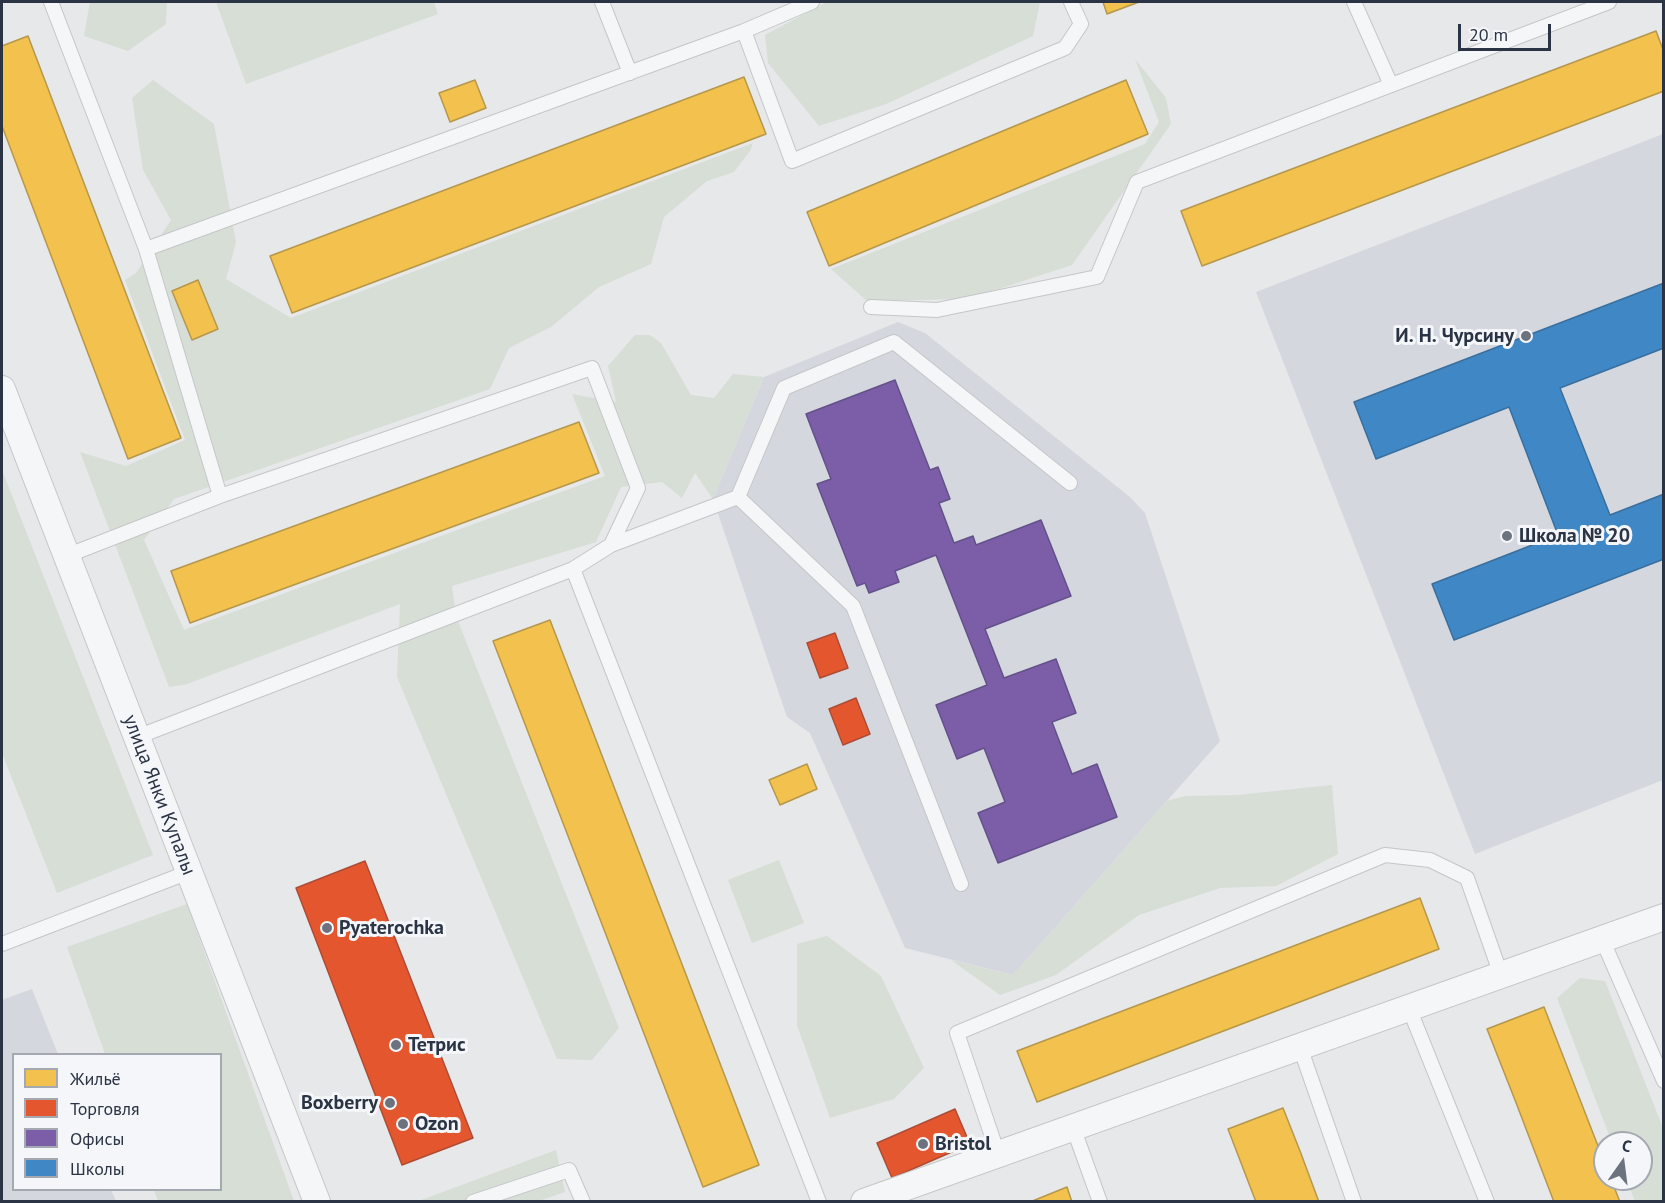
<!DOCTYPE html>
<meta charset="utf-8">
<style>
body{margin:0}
#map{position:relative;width:1665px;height:1203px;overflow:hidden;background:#e6e8ea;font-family:"PT Sans",sans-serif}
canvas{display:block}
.frame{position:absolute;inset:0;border:3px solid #2b3445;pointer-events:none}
.legend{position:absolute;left:12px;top:1053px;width:210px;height:138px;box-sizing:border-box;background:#f4f6f9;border:2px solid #a4a8b1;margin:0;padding:8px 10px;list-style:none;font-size:18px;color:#2b3445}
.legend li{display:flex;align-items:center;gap:12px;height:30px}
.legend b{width:30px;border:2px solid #a4a8b1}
.north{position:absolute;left:1593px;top:1131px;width:60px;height:60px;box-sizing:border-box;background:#f4f6f9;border:2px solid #a4a8b1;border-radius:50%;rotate:14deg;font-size:16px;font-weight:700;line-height:24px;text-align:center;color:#2b3445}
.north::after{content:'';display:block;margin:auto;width:21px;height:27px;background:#6c737f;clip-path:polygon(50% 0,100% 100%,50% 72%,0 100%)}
.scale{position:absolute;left:1458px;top:24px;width:93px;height:27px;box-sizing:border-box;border:3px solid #2b3445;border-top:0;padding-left:8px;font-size:18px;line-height:21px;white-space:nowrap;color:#2b3445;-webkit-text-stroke:4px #f4f6f9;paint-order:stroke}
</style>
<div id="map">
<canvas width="1665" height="1203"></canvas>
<div class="frame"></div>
<ul class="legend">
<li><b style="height:16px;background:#f2c14e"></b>Жильё</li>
<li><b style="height:16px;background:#e4572e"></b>Торговля</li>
<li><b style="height:16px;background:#7b5ea7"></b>Офисы</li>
<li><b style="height:16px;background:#3f88c5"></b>Школы</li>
</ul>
<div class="north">С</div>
<div class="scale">20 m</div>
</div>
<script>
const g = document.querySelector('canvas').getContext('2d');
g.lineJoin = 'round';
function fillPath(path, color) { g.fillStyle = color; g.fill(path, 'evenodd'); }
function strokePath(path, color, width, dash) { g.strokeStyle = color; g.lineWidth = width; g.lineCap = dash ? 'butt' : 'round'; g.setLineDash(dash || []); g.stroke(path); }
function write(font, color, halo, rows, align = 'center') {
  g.font = font + ' "PT Sans",sans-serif'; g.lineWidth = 6; g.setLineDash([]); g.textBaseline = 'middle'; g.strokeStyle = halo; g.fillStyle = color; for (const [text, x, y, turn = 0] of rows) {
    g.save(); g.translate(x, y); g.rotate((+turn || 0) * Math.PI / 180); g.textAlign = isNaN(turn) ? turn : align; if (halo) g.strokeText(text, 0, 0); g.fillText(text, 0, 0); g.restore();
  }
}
fillPath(new Path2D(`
 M1663,134V780L1475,854L1256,292Z
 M898,322L925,333L1130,497L1145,513L1220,741L1013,975L905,948L810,733L787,717L713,499L764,377Z
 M32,989L58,1054H14V1190H111L116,1201H2V1000Z`), '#d4d7dd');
fillPath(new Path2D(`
 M90,2H167L166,24L128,51L84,36Z
 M216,2H434L438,14L246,84Z
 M827,2H1040L1033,36L886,104L819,126L768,63L765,35Z
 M1135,59L1166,98L1171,124L1072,265L968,299L867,301L831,269L1145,144L1159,122Z
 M153,80L214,124L236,242L226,279L291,318L753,143L750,151L734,172L707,181L664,217L651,264L599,287L551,327L509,348L490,389L174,499L144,540L184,630L605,476L572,394L616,402L608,366L635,335H650L661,343L691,395L714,398L733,374L764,377L713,499L695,473L682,498L662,482L621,487L596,542L452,586L456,616L619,1028L592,1060L557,1059L397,677L400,604L187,684L169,687L80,452L126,466L185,440L125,280L136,273L171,220L143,170L132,98Z
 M2,470L153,855L57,893L2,753Z
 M1332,785L1338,854L1276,886L1220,888L1139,915L1056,975L1000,995L951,960L1013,975L1167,801L1185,796L1238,795Z
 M779,860L804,923L752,943L728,880Z
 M187,904L294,1201H158L154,1190H220V1054H105L67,947Z
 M827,936L881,976L924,1068L894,1099L830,1118L797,1025V944Z
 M1580,978L1605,981L1663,1128V1201H1635L1626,1179H1641V1143H1612L1557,998Z
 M556,1150L565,1192L539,1201L416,1202Z`), '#d6ded6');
const homes = new Path2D(`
 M1103,2H1139L1107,14Z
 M1656,31L1664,52V91L1202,266L1181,211Z
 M28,36L181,438L128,459L2,126V46Z
 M744,77L766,134L292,313L270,256Z
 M475,80L486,108L450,122L439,93Z
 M1126,80L1148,134L829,266L807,212Z
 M198,280L218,329L192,340L172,291Z
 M579,422L599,473L190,623L171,571Z
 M550,620L759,1165L703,1187L493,641Z
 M807,764L817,789L780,805L769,780Z
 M1420,898L1439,949L1037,1102L1017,1051Z
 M1544,1007L1605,1164V1179H1611L1620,1202H1554L1515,1100L1487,1029Z
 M1283,1108L1300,1151L1319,1202H1256L1228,1129Z
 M1067,1187L1072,1202H1030Z`);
fillPath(homes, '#f2c14e');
strokePath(homes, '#b6974b', 1.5);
const shops = new Path2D(`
 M835,633L848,668L820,678L807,643Z
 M856,698L870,734L843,745L829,709Z
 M365,861L473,1138L402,1165L296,888Z
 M955,1109L970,1144L892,1178L877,1143Z`);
fillPath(shops, '#e4572e');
strokePath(shops, '#ac4c35', 1.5);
const offices = new Path2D(`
 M895,380L930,470L938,467L950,499L939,503L954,543L973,536L976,545L1041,520L1071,596L985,629L1004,678L1056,659L1076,713L1052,722L1072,774L1097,764L1117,817L998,863L978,813L1005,802L984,748L957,759L936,705L987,685L936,555L895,571L899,582L869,593L865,583L857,586L817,484L831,479L806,414Z`);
fillPath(offices, '#7b5ea7');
strokePath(offices, '#63518a', 1.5);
const schools = new Path2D(`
 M1664,283V348L1560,388L1610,515L1664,494V559L1454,640L1432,584L1558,535L1509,407L1376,459L1354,402Z`);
fillPath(schools, '#3f88c5');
strokePath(schools, '#396f9f', 1.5);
const lane = new Path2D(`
 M51,2L146,249L220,496L66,556
 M602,2L630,73
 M1354,2L1391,85
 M744,31L812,2
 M146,249L744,31L792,161L1065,48L1081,24L1071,2
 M871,307L937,310L1097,277L1137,182L1609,2
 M220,496L592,368L638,488L611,545
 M738,497L784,388L894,342L1070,483
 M573,569L611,545L738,497L853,606L961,884
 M137,737L573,569L819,1202
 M1602,939L1664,1081
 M2,944L189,872
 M1409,1008L1487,1202
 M1300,1047L1354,1202
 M1073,1127L1100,1202
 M998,1154L957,1033L1385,855L1430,860L1467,878L1501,975
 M473,1202L569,1170L583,1202`);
const street = new Path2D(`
 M2,389L317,1202
 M864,1202L1664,917`);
strokePath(lane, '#c4c6c8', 16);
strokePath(street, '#c4c6c8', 28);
strokePath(lane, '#f5f6f7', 14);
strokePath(street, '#f5f6f7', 26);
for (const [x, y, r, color] of [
 [1526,336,6,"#6c737f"],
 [1507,536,6,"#6c737f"],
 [327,928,6,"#6c737f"],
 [396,1045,6,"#6c737f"],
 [390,1103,6,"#6c737f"],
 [403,1124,6,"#6c737f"],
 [923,1144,6,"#6c737f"]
]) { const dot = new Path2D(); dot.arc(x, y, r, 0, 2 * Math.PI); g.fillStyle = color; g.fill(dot); strokePath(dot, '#f4f6f9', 2); }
write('bold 20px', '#2b3445', '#f4f6f9', [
 ["И. Н. Чурсину",1514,336,"right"],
 ["Школа № 20",1519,536],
 ["Pyaterochka",339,928],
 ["Тетрис",408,1045],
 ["Boxberry",378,1103,"right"],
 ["Ozon",415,1124],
 ["Bristol",935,1144]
], 'left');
write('20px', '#2b3445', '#f4f6f9', [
 ["улица Янки Купалы",159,795,69]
]);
</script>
